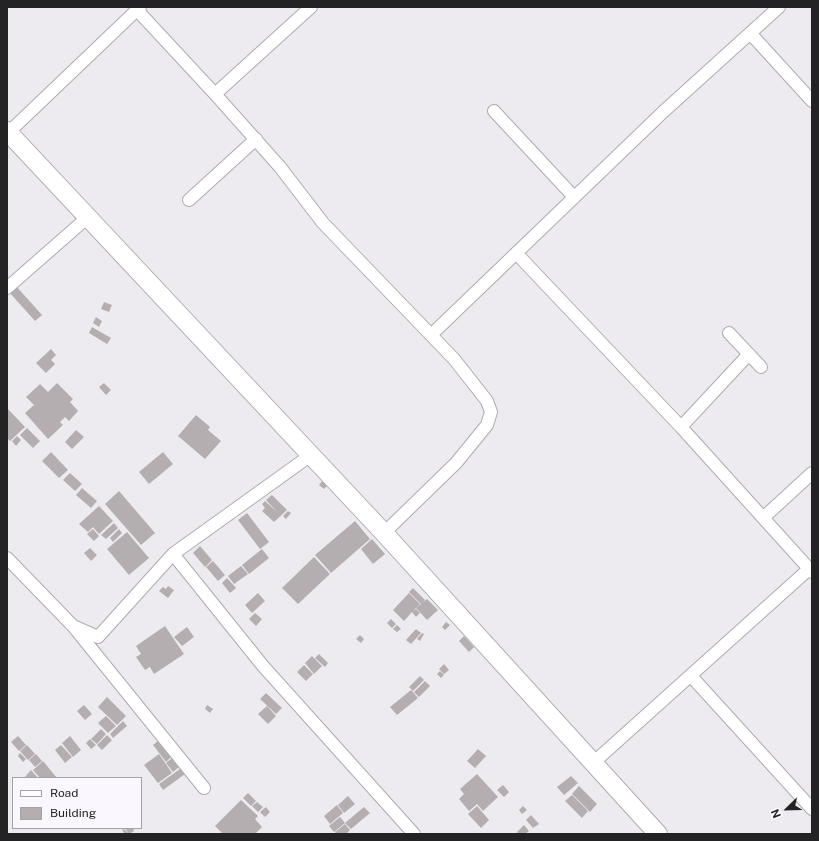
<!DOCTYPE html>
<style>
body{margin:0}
#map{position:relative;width:819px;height:841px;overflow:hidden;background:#edebf0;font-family:"Public Sans",sans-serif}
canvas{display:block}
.frame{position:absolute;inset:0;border:8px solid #232224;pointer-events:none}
.legend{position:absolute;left:12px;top:777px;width:130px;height:52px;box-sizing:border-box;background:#faf8fe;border:1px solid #a4a2a7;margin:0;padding:5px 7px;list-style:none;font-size:12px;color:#232224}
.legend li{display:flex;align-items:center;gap:8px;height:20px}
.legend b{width:20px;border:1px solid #a4a2a7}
.north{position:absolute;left:767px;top:789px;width:40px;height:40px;-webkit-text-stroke:3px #faf8fe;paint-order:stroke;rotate:247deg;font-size:11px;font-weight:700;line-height:16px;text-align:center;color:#232224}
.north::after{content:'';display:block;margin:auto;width:14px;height:18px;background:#232224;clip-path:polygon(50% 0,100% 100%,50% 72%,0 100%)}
</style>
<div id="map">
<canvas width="819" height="841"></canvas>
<div class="frame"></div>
<ul class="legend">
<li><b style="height:5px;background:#fff"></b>Road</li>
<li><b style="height:11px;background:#b4aeb1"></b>Building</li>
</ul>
<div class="north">N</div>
</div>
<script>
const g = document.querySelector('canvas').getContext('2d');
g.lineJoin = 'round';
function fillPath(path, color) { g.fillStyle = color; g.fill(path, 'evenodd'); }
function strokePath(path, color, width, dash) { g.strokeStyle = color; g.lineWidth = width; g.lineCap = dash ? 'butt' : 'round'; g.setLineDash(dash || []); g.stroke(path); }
fillPath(new Path2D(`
 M16,286L42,315L35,321L9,292Z
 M104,302L112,305L109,312L101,309Z
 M96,317L102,321L99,327L93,323Z
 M92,327L111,338L107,344L89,333Z
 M51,349L56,355L51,360L55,364L46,373L36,363Z
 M57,383L73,399L70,402L78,411L69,421L65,417L60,422L63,425L48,439L25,413L34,405L26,397L40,384L48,392Z
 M104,383L111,390L106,395L99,387Z
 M7,408L25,427L10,441L7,438Z
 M196,415L210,427L208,430L221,441L205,459L178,436Z
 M27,428L40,441L33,448L20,435Z
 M76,430L84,437L72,449L65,442Z
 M17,436L21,440L16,446L12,441Z
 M51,452L68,470L59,478L42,461Z
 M163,452L173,464L149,484L139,472Z
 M70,473L82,484L75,491L63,480Z
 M322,481L328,485L324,489L319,485Z
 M82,488L97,501L91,508L76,495Z
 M119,491L155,533L141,545L105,504Z
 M272,495L287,510L274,522L262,511L265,508L262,504L265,501L277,512L266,500Z
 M99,506L113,521L99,534L93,527L88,532L79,524Z
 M288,511L291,513L286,519L283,516Z
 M247,513L269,542L260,549L238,520Z
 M355,521L370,539L331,573L315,555Z
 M114,523L118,528L106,539L101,535Z
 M93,529L99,536L94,541L87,534Z
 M119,529L122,533L113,542L110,538Z
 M127,532L149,558L129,575L107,549Z
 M372,539L385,554L373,564L361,549Z
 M200,546L212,560L205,567L193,553Z
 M90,548L97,555L91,561L84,553Z
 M262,549L269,558L249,574L242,565Z
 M314,557L330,574L298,604L282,588Z
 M213,561L225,575L218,581L206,567Z
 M241,566L248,574L234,584L228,576Z
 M227,578L236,588L230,593L222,583Z
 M168,586L174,590L168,598L159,591L163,587L166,589Z
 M413,588L425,600L421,604L409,592Z
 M258,593L265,601L252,613L245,605Z
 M409,593L420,604L413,611L416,609L420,613L416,617L412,612L404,621L393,610Z
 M427,599L438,610L427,620L416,608Z
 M255,613L262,619L256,626L249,619Z
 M391,619L396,624L392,628L387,623Z
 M446,622L450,625L445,630L442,627Z
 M397,625L401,629L397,632L393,629Z
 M165,626L184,654L154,674L150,667L145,670L136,657L141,654L136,646Z
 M187,627L194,637L182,646L174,637Z
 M416,629L421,633L411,644L406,640Z
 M422,633L424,634L420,641L417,639Z
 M360,635L364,639L361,643L356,639Z
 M464,636L474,647L469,652L459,641Z
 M319,654L328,663L325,667L315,658Z
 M312,656L322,666L314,674L305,663Z
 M444,664L449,670L444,674L439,669Z
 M304,665L313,674L306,681L297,672Z
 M440,671L444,675L441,678L437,674Z
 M420,676L424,680L413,691L409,687Z
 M425,681L430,686L419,697L414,692Z
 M411,690L413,692L411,694L413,692L418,698L397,715L390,707Z
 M266,693L282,708L276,714L260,699Z
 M107,697L126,716L117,725L98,707Z
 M84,705L92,714L85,720L77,711Z
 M207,705L213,709L210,713L205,709Z
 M267,706L276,716L268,724L258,714Z
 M106,716L116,726L108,733L98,723Z
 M123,721L127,726L113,738L110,734Z
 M101,729L106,734L97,744L91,739Z
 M107,735L112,740L102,750L97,745Z
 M18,736L26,745L19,751L11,742Z
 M70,736L81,750L73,757L62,743Z
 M90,739L96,745L91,749L86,743Z
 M158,741L171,757L166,762L153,745Z
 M27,745L35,754L28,760L20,751Z
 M61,745L72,757L65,763L55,750Z
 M478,749L486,756L475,768L467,761Z
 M20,753L26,759L23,762L18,756Z
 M36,754L42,761L35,767L29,760Z
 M159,754L172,773L158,783L144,765Z
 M172,758L179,767L173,772L166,763Z
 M43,761L57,778H40L33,770Z
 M180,769L185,774L163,790L159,784Z
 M31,770L38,778H24L25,777Z
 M477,774L498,797L483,811L477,804L469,811L459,799L464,794L460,789Z
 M571,776L578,783L564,795L557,787Z
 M503,785L509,792L504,797L497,790Z
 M579,786L597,804L590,812L572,794Z
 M248,793L256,801L251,806L243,798Z
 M572,795L588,811L582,818L565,801Z
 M348,796L355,804L344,813L338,805Z
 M241,800L258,816L255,819L262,827L255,834H223L215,826Z
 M257,802L263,807L258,812L252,806Z
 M337,805L343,813L330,824L324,816Z
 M477,806L489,820L481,828L468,814Z
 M523,806L527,810L522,814L519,810Z
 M266,807L270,812L265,817L260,812Z
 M364,807L370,813L351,829L345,823Z
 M531,815L539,824L533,828L526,820Z
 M340,817L345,823L334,832L329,826Z
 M345,824L350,830L346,834H336L335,832Z
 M524,825L529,831L525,834H519L517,832Z
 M125,828H133L134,831L129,834Z
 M124,829L129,834H125L122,830Z`), '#b4aeb1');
const street = new Path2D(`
 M137,10L215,94L280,167L323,223L454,359L487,401L491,412L487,425L456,463L384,533
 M750,33L812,101
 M215,94L311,7
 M494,111L574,197
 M8,133L140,7
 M189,200L256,139
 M516,253L681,427L812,572
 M7,288L88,217
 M729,333L761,367
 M431,335L663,112L779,7
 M681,427L749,354
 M763,518L812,473
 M173,554L263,666L414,834
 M7,558L73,626L204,788
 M73,626L98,637L173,554L311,455
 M691,676L812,809
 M593,763L809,569`);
const secondary = new Path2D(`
 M7,131L384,533L658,834`);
strokePath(street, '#adabb1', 14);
strokePath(secondary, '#adabb1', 20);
strokePath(street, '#fff', 12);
strokePath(secondary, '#fff', 18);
</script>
